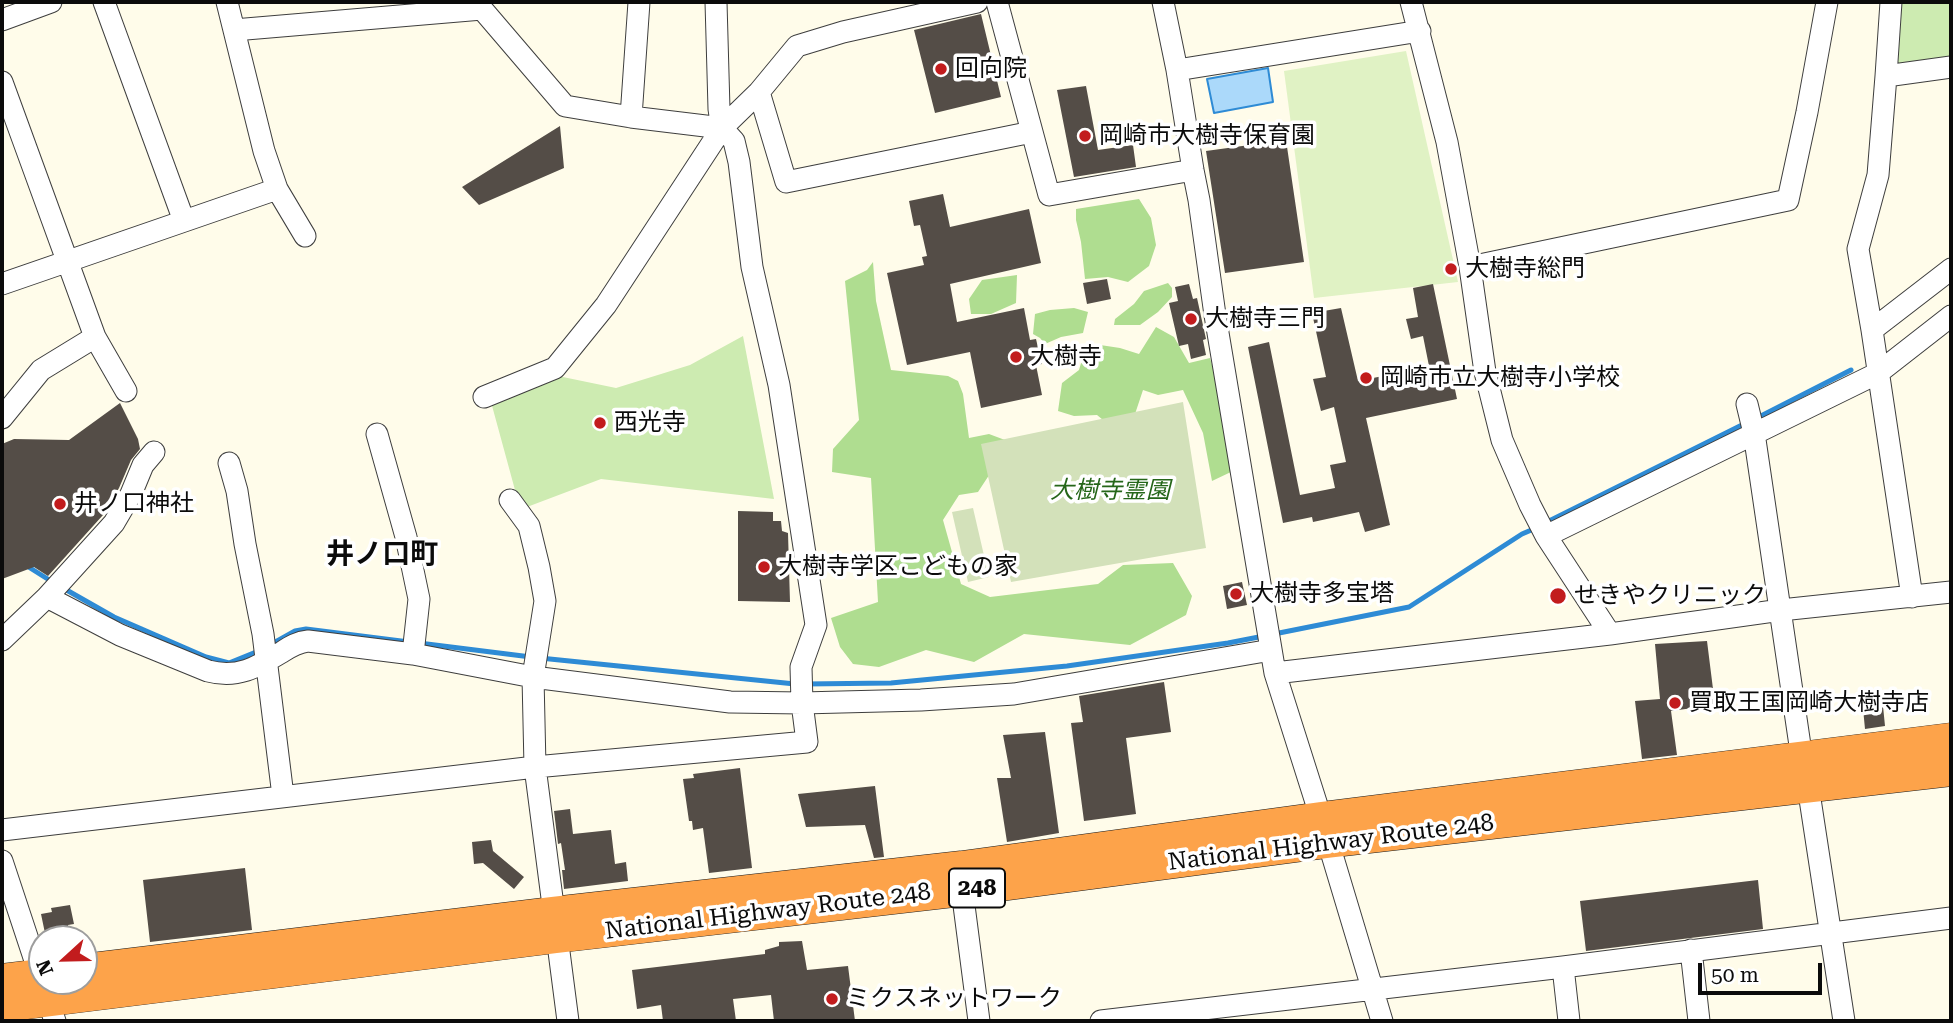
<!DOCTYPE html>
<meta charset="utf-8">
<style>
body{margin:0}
#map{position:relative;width:1953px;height:1023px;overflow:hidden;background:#fffcea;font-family:"Roboto Serif",serif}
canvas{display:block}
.frame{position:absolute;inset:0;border:4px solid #0b0b0b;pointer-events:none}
.north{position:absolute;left:28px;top:925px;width:70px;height:70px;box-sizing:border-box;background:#fff;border:2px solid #9d9d9d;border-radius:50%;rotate:248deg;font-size:19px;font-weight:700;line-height:28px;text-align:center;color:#0b0b0b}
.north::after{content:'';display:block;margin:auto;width:24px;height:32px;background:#c21c1d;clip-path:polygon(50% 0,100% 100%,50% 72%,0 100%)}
.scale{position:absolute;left:1698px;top:963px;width:124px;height:32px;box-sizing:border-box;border:4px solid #0b0b0b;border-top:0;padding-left:9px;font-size:21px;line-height:24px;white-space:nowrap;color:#0b0b0b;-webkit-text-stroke:5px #fff;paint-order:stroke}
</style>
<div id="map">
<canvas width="1953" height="1023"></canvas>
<div class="frame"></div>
<div class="north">N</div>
<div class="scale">50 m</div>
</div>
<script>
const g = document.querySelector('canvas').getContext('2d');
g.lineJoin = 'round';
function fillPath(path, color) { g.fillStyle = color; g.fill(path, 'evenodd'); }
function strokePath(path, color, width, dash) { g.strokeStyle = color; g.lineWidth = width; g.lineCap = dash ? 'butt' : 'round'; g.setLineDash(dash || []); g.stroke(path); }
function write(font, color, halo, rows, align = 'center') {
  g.font = font + ' "Roboto Serif","Noto Sans JP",serif'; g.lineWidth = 7; g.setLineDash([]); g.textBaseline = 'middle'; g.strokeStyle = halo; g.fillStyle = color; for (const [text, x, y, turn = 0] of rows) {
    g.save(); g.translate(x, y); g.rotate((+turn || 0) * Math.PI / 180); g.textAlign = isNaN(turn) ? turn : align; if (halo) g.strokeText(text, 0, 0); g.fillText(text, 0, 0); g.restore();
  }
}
fillPath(new Path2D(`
 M1900,2H1951V58L1896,66Z
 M743,336L774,499L601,479L527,507L515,490L491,402L558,376L616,388L690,365Z`), '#cdebb1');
fillPath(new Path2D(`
 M1139,199L1151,218L1156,245L1149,266L1128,282L1108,277L1085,279L1081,242L1076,220V209Z
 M873,262L876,301L891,370L948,376L958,381L963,394L969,438L989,434L1013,443L995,466L978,492L959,495L943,520L961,584L990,597L1098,584L1123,565L1173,563L1192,596L1186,615L1130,645L1024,634L974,662L926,650L879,667L853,664L840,647L831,618L878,602L871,478L832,472L833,449L859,420L845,281L867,270Z
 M1017,275L1016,303L991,314H971L969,299L982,280Z
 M1168,283L1172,288V297L1158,312L1140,325H1114L1115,319L1134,304L1144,291Z
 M1074,308L1088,312L1083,333L1061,337L1045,344L1040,338L1033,334L1035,314L1050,310Z
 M1156,327L1174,337L1189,363L1210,358L1223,403L1233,471L1212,481L1203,433L1183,390L1158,395L1143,390L1135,414L1114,429L1097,415L1074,416L1058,411L1062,383L1079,370L1087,343L1120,348L1139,354Z`), '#afdd90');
fillPath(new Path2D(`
 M1183,402L1206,548L1011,582L981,444Z
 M973,508L989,577L968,582L952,512Z`), '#d3e1ba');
fillPath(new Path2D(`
 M1406,51L1458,282L1314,298L1284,71Z`), '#e0f2c4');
const water = new Path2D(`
 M1268,68L1273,102L1214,113L1207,79Z`);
fillPath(water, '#abd9fa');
strokePath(water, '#2e8bd5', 2);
strokePath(new Path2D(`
 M1755,419L1851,370
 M1545,523L1746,423
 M27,566L54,583
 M63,588L114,617L206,657L229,663L261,650
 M1274,634L1409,607L1522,534L1536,528
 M419,643L531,657
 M270,645L295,631L306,629L409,642
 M540,658L795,684
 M805,684L891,683L1067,666L1228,643L1264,636`), '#2e8bd5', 5);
fillPath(new Path2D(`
 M981,14L1001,97L935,113L914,30Z
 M1086,86L1098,150L1133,145L1136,167L1074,177L1057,90Z
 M560,126L564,168L479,205L462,187Z
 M1286,140L1304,262L1225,273L1206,151Z
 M943,194L950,227L1029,209L1041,263L950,284L957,322L1024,308L1030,340L1036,339L1039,352L1042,364L1036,365L1042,395L981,408L970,352L907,365L887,273L924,265L922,257L927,256L920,225L914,226L909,201Z
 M1107,279L1111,299L1087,304L1083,283Z
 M1189,284L1193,299L1197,298L1206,339L1203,340L1206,355L1191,359L1188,344L1179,346L1169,303L1178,301L1175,287Z
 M1433,284L1457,399L1366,418L1390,525L1365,532L1359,512L1313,522L1312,517L1283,523L1248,347L1269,342L1300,495L1335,488L1330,465L1346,462L1334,407L1321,411L1313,379L1326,377L1312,313L1341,308L1358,381L1398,373V375L1430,371L1423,336L1411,339L1406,319L1418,317L1413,288Z
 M120,403L138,439L140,449L131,460L119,488L103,515L48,576L34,567L2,579V444L14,439L69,440Z
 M738,511L773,512V521H781L782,531L788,533L790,602L738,601Z
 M1242,582L1247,605L1227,609L1223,586Z
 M1707,641L1715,705L1671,711L1677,755L1642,759L1635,701L1660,699L1655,644Z
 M1164,682L1171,732L1126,738L1136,814L1084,821L1071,723L1083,722L1079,696Z
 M1882,696L1885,726L1865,729L1862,698Z
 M1045,732L1059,833L1007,842L997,778H1011L1003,735Z
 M740,768L752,868L709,873L703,828L693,830L692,821H689L683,779L694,778L693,774Z
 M875,786L884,857L874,858L865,825L806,827L798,794Z
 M570,809L573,834L611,830L615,864L626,862L628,881L564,889L562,870H565L561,843L558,844L554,811Z
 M491,840L493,851L524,877L514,889L483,863L474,864L472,842Z
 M245,868L252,930L150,942L143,880Z
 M1758,880L1763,929L1586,951L1580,901Z
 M70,905L74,924L68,925L69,934L46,938L41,914L52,912L51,908Z
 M802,941L807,970L848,966L855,1021H774L771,995L733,999L736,1021H663L661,1005L637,1009L632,970L765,954V950L779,946V942Z`), '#544d47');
const minor = new Path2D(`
 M104,2L184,221
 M227,2L264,151L277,189L305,236
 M997,2L1049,195L1193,170
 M1163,2L1177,70L1193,170L1199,200L1215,315L1275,673L1321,818L1382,1021
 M1411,2L1447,142L1470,267L1485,372L1502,440L1530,505L1546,536L1610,634
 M1891,2L1886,76L1951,67
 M482,9L565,106L631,117L722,128
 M2,20L51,2
 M234,30L482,9
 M1177,70L1420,31
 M1886,76L1878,175L1858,249L1872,330L1912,597
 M2,82L95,337L126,391
 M759,92L786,182L1032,132
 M631,117L639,2
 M1470,267L1788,200L1807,112L1827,2
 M2,284L277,189
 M1872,330L1951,269
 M484,397L555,368L606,305L722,128L759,92L797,46L843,32L977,2
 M1747,404L1754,433L1802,759
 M2,418L41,370L95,337
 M377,434L406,537L419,599L413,654
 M229,463L237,491L245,544L263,634L283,796
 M510,500L529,526L539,567L545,601L533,677L535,767L568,1021
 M1546,536L1878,373L1951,316
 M47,597L114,523L131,494L143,465L154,452
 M2,640L47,597L120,635L208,671C238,679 257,667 282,652C291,646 298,642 308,641L413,654L533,677L730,702L802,703L921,700L1014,694L1271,650
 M1275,673L1610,634L1781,610L1951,592
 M1808,786L1844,1021
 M2,830L535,767L807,742L802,703L801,667L816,625L779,385L752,267L739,162L734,141L722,128L719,109L716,2
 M2,861L55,1021
 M962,890L979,1021
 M1691,950L1699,1021
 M1563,967L1569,1021
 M1101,1021L1563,967L1951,918`);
const highway = new Path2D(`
 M84,970L553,913L962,867L1321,818L1951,739
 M2,980L42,975
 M2,1006L555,937L962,890L1327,842L1951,770`);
strokePath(minor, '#3e3e3e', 23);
strokePath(highway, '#1c1c1c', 33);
strokePath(minor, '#fff', 21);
strokePath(highway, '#fda34a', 32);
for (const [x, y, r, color] of [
 [941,69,7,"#c21c1d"],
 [1085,136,7,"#c21c1d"],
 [1451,269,7,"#c21c1d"],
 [1191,319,7,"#c21c1d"],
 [1016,357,7,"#c21c1d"],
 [1366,378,7,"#c21c1d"],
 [600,423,7,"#c21c1d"],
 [60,504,7,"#c21c1d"],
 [764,567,7,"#c21c1d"],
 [1236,594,7,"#c21c1d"],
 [1558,596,9,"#c21c1d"],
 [1675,703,7,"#c21c1d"],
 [832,999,7,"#c21c1d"]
]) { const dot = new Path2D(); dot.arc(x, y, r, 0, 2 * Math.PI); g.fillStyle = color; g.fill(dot); strokePath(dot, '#fff', 2.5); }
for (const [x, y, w] of [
 [977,888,56]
]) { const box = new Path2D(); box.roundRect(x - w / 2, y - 19.5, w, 39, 5); g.fillStyle = '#fff'; g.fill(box); strokePath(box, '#0b0b0b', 2); }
write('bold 23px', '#0b0b0b', null, [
 ["248",977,888]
]);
write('24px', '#0b0b0b', '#fff', [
 ["回向院",955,69],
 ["岡崎市大樹寺保育園",1099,136],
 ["大樹寺総門",1465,269],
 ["大樹寺三門",1205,319],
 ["大樹寺",1030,357],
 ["岡崎市立大樹寺小学校",1380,378],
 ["西光寺",614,423],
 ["井ノ口神社",74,504],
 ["大樹寺学区こどもの家",778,567],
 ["大樹寺多宝塔",1250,594],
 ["せきやクリニック",1574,596],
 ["買取王国岡崎大樹寺店",1689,703],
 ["ミクスネットワーク",846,999]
], 'left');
write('italic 24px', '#256619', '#fff', [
 ["大樹寺霊園",1110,491]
]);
write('24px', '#0b0b0b', '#fff', [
 ["National Highway Route 248",1331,843,-7],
 ["National Highway Route 248",768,912,-7]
]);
write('bold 28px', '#0b0b0b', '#fff', [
 ["井ノ口町",382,555]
]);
</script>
